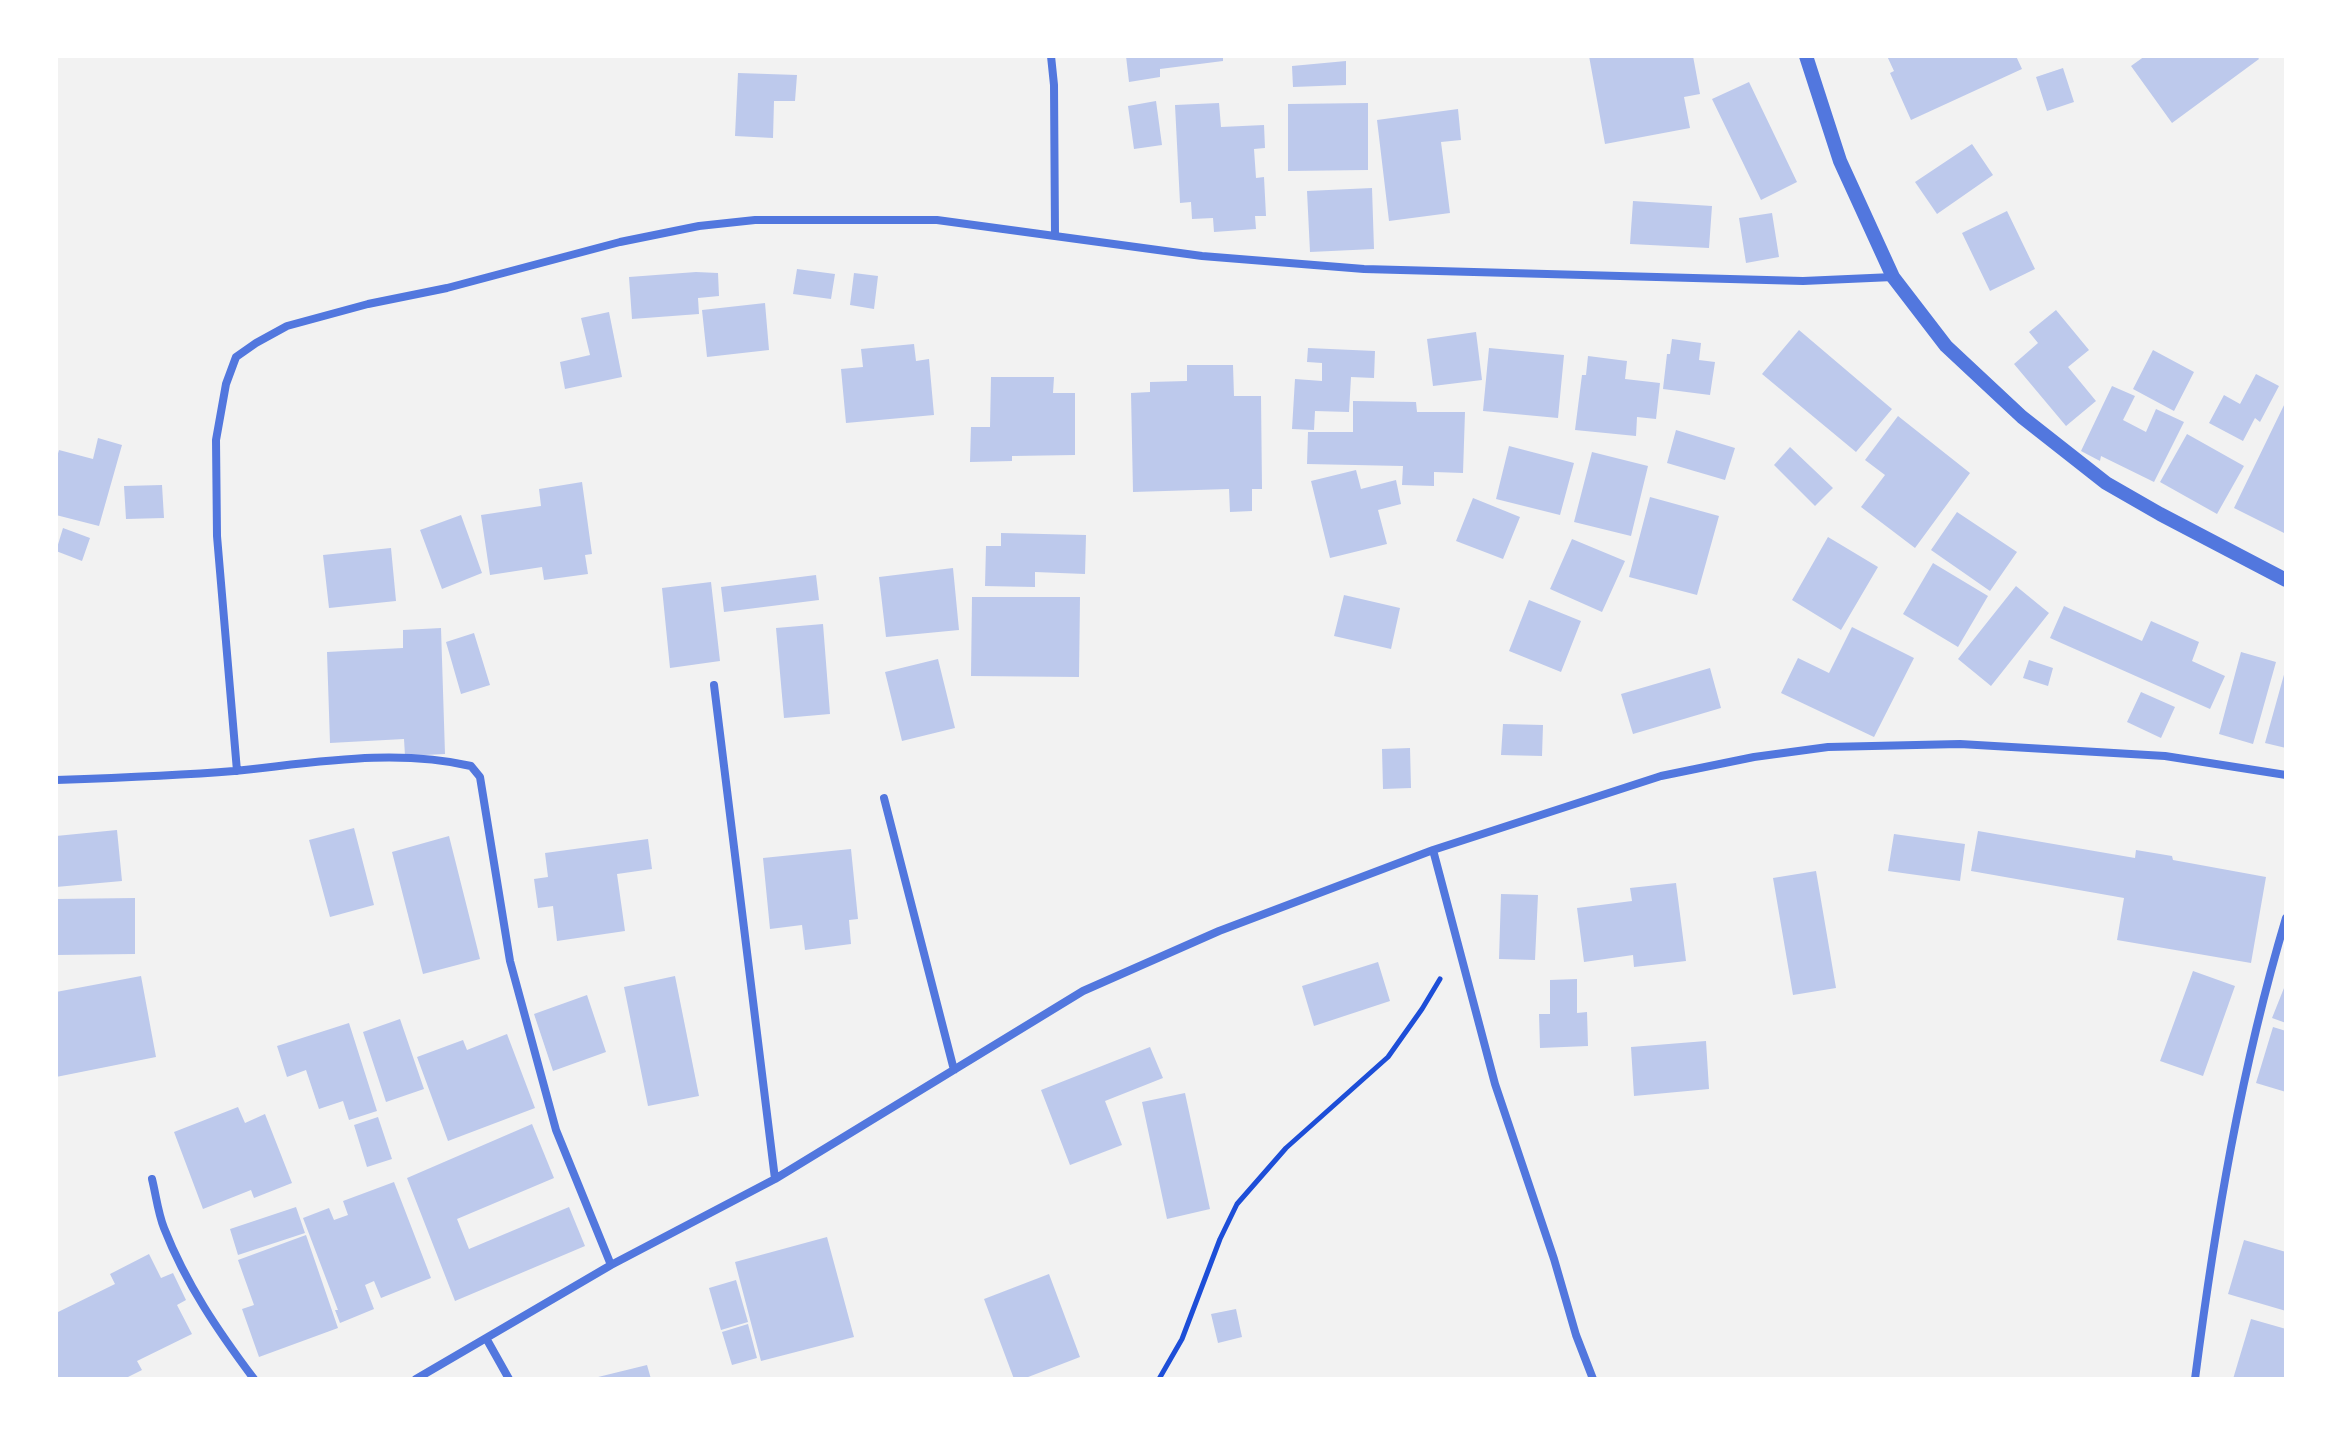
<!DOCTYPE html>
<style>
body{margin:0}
#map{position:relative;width:2342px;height:1435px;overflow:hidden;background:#f2f2f2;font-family:"Open Sans",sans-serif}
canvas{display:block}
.frame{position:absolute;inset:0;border:58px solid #fff;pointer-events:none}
</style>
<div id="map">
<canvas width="2342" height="1435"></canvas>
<div class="frame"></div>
</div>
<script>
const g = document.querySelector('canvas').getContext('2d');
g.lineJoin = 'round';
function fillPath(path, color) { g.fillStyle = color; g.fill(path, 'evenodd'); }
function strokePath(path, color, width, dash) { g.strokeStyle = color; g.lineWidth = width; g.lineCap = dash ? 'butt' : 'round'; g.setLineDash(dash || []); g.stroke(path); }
fillPath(new Path2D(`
 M1126,56H1223V61L1160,69V77L1129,82Z
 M1589,56H1693L1700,94L1684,97L1690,128L1605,144Z
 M1887,56H2016L2022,69L1911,120L1890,73L1894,71Z
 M2145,56H2257L2259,59L2172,123L2131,66Z
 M1346,61V85L1293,87L1292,66Z
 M2063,68L2074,102L2047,111L2036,77Z
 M738,73L797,75L795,101H774L773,138L735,136Z
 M1749,82L1797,182L1761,200L1712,99Z
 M1156,101L1162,145L1134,149L1128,106Z
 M1219,103L1221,127L1264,125L1265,148L1254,149L1256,178L1264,177L1266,216H1255L1256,229L1214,232L1213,218L1192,219L1191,202L1180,203L1175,105Z
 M1368,103V170L1288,171V104Z
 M1458,109L1461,140L1441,142L1450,213L1389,221L1377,120Z
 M1972,144L1993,175L1937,214L1915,182Z
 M1372,188L1374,249L1310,252L1307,191Z
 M1633,201L1712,206L1709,248L1630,244Z
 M2007,211L2035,269L1990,291L1962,233Z
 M1772,213L1779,257L1746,263L1739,218Z
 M797,269L835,274L831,299L793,294Z
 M696,272L718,273L719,296L698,298L699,314L632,319L629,277Z
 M854,273L878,276L874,309L850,305Z
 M765,303L769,350L707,357L702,310Z
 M2056,310L2089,350L2068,367L2096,401L2066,426L2014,364L2038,343L2029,332Z
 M609,312L622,377L565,389L560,362L590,355L581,318Z
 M1799,330L1892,409L1856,452L1762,374Z
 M1476,332L1482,380L1433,386L1427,339Z
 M1672,339L1701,343L1699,360L1715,362L1710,395L1663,389L1667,354H1670Z
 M914,344L916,361L929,359L934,415L846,423L841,369L863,367L861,349Z
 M1308,348L1375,351L1374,378L1351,377L1349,412L1315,411L1314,430L1292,429L1295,379L1322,381V363L1307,362Z
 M1489,348L1564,355L1558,418L1483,411Z
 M2153,350L2194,372L2174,411L2133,389Z
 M1588,356L1627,361L1625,379L1660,383L1656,419L1637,417L1636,436L1575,430L1582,375H1586Z
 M1187,365H1233L1234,396H1261L1262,489H1252V511L1230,512L1229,489L1133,492L1131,393L1150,392V382L1187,381Z
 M2256,374L2279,386L2260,422L2255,418L2243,441L2209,423L2224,395L2240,404Z
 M991,377H1054L1053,393H1075V455L1012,456V461L970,462L971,427H990Z
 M2112,386L2135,396L2123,420L2146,432L2156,409L2184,422L2154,482L2101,456L2100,461L2081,451Z
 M1353,401L1416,402L1417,412H1465L1463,473L1434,472V486L1402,485L1403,466L1307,464L1308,432H1353Z
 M2286,401V534L2234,508Z
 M1898,416L1970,473L1915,548L1861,507L1885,475L1865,460Z
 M1676,430L1735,448L1725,480L1667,463Z
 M2187,434L2244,466L2217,514L2160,482Z
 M98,438L122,445L99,526L56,515V460L59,450L93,459Z
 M1509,446L1574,463L1560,515L1496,499Z
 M1790,447L1833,488L1815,506L1774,465Z
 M1592,452L1648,466L1631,536L1574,522Z
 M1356,470L1361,489L1396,480L1401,504L1378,510L1387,544L1330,558L1311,481Z
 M582,482L592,554L585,555L588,574L544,580L542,567L490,575L481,515L541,506L539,489Z
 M162,485L164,518L126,519L124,486Z
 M1650,497L1719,516L1697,595L1629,577Z
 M1473,498L1520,517L1503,559L1456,541Z
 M1957,512L2017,552L1990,591L1931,550Z
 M461,515L482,573L442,589L420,530Z
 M63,528L90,538L82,561L56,551Z
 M1001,533L1086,535L1085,574L1035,572V587L985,586L986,546H1001Z
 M1828,537L1878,567L1841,630L1792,600Z
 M1572,539L1625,561L1602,612L1550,589Z
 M391,548L396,601L329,608L323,555Z
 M1933,563L1988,596L1958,647L1903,614Z
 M953,568L959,630L886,637L879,577Z
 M816,575L819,600L724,612L721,587Z
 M711,582L720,661L670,668L662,588Z
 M2016,586L2049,613L1991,686L1958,659Z
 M1344,595L1400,608L1391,649L1334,636Z
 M972,597H1080L1079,677L971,676Z
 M1529,600L1581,621L1561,672L1509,651Z
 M2064,606L2142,641L2151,621L2199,642L2192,661L2225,676L2210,709L2050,638Z
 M823,624L830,714L784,718L776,628Z
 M1852,627L1914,658L1874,737L1781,693L1798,658L1829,673Z
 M441,628L445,754L405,756L404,739L330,743L327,652L403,648V630Z
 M474,633L490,685L461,694L446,642Z
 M2241,652L2276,662L2253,744L2219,734Z
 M938,659L955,728L902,741L885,672Z
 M2029,660L2053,668L2048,686L2023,678Z
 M1710,668L1721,708L1633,734L1621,694Z
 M2285,671H2286V748L2265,743Z
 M2141,692L2175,707L2161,738L2127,722Z
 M1503,724L1543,725L1542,756L1501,755Z
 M1410,748L1411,788L1383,789L1382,749Z
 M354,828L374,905L330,917L309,840Z
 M117,830L122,881L56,887V836Z
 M1978,831L2135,858L2136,850L2172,856L2173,860L2266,877L2251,963L2117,940L2124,898L1971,871Z
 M1894,834L1965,844L1960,881L1888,871Z
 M449,836L480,959L423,974L392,852Z
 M648,839L652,869L617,874L625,931L557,941L553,906L538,908L534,879L548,877L545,853Z
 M851,849L858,919L849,920L851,944L805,950L802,925L770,929L763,858Z
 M1816,871L1836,988L1793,995L1773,878Z
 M1676,883L1686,961L1634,967L1633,955L1584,962L1577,908L1632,901L1630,888Z
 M1501,894L1538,895L1535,960L1499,959Z
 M135,898V954L56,955V899Z
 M1378,962L1390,1001L1314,1026L1302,986Z
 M2193,971L2235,986L2203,1076L2160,1061Z
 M141,976L156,1057L56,1077V992Z
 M675,976L699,1096L648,1106L624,987Z
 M1577,979V1013L1587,1012L1588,1046L1540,1048L1539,1014H1550V980Z
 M2286,983V1023L2272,1018Z
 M587,995L606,1052L553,1071L534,1014Z
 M400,1019L424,1089L386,1102L363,1032Z
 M349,1023L377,1111L349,1120L343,1101L319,1109L306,1070L287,1077L277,1046Z
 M2273,1027L2286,1031V1092L2256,1083Z
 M507,1034L535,1108L448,1141L417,1057L463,1040L467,1050Z
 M1706,1041L1709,1089L1634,1096L1631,1047Z
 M1150,1047L1163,1078L1105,1101L1122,1145L1070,1165L1041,1090Z
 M1185,1093L1210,1209L1167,1219L1142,1102Z
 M238,1107L245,1123L265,1114L292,1183L254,1198L251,1190L203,1209L174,1132Z
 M378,1117L392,1159L367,1167L354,1125Z
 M532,1124L554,1178L457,1219L469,1249L569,1207L585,1246L455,1301L407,1178Z
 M394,1182L431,1278L381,1298L374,1281L365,1285L374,1309L340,1323L335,1310H338L303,1218L329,1208L334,1220L348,1215L343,1201Z
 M296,1207L305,1233L238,1255L230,1229Z
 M306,1235L338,1328L259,1357L242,1309L254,1305L238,1260Z
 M827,1237L854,1337L761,1361L735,1262Z
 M2244,1240L2286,1252V1311L2228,1294Z
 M149,1254L161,1278L173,1273L186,1300L177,1305L192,1334L137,1361L142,1370L124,1379H56V1313L115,1284L110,1274Z
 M1049,1274L1080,1357L1023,1379H1014L984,1299Z
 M736,1280L748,1322L721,1330L709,1288Z
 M1236,1309L1242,1337L1218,1343L1211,1314Z
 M2251,1319L2286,1329V1379H2233Z
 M748,1324L757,1358L732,1365L722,1332Z
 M647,1365L651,1379H594V1378Z`), '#bdc9ec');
strokePath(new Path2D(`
 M1159,1379L1182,1339L1220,1239L1237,1204L1286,1148L1388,1057L1422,1009L1440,979`), '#1d4ed8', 5);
strokePath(new Path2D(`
 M1051,56L1054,85L1055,235
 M714,685L775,1179
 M237,771L217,536L216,440L226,384L236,357L256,343L287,326L368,304L447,288L620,242L699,226L755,220H937L1202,256L1364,269L1803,281L1893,277
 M56,780C115,778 174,776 234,771C313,763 393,748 471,766L480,777L510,961L556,1130L611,1265
 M884,798L954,1070
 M1433,850L1495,1084L1554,1259L1576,1335L1593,1379
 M152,1179C156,1195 158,1213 164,1228C186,1284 218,1331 254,1379
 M486,1338L509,1379
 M416,1379L611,1265L775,1179L1083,991L1219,931L1433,850L1661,776L1754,757L1828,747L1960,744L2165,756L2286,775
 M2195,1379C2215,1224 2241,1068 2286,918`), '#5277de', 8);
strokePath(new Path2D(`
 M1806,56L1840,161L1893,277L1946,346L2022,417L2106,483L2160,514L2286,580`), '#5277de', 14);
</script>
